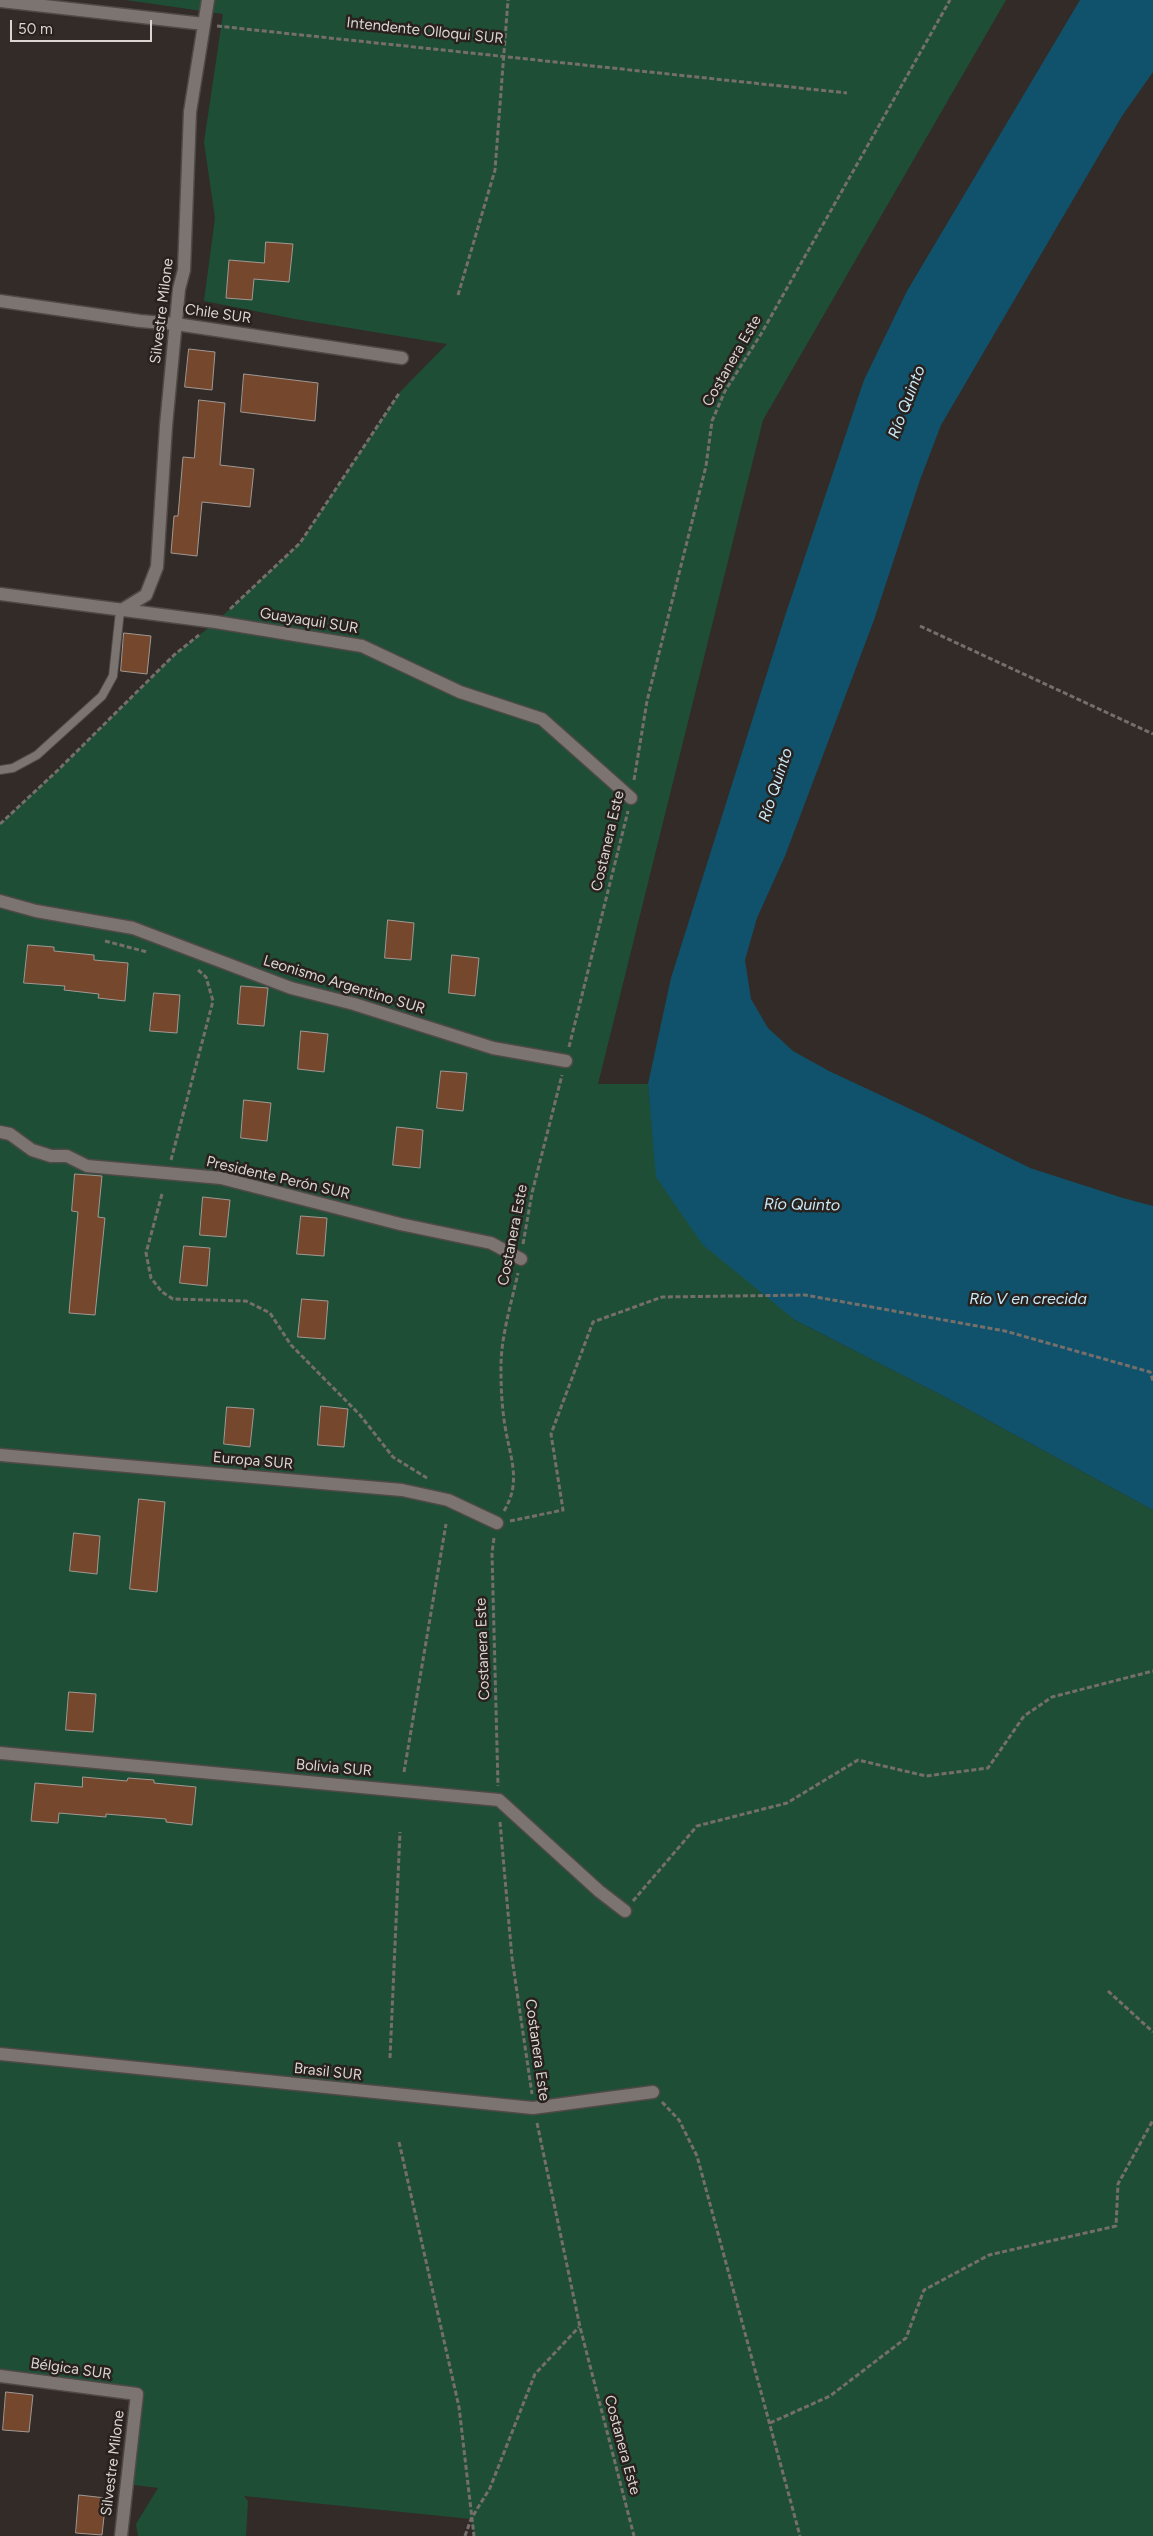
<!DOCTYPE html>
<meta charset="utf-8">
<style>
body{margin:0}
#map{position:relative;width:1153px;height:2536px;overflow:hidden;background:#322b27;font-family:Figtree,sans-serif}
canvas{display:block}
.scale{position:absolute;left:10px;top:20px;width:142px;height:22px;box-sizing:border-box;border:2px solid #dad5d3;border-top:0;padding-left:6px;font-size:15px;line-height:18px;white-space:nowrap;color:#dad5d3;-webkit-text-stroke:4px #28211d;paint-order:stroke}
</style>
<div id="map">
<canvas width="1153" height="2536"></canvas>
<div class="scale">50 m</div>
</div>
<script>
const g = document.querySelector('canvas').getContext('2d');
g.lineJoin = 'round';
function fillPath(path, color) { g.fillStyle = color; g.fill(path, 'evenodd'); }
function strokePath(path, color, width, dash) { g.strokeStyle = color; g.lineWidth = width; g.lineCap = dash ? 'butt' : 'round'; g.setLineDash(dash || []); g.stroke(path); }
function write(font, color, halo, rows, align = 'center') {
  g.font = font + ' Figtree,sans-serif'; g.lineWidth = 5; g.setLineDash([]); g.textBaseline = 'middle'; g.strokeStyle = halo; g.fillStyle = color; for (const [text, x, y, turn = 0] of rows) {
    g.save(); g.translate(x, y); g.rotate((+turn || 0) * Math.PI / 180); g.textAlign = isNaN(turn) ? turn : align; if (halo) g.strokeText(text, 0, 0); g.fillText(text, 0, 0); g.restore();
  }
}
fillPath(new Path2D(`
 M126,0H1006L763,420L598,1084H648L657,1177L795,1320L949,1399L1153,1510V2536H474L471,2519L244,2496L248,2501L246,2536H138L136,2524L158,2488L127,2484L137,2395L0,2376V824L58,770L174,655L216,622L300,543L400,392L447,344L295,319L204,301L215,218L204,142L223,14Z`), '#1e4f36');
fillPath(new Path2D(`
 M1080,0H1153V72L1122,116L941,425L920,480L874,620L785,856L757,918L745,960L751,999L768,1028L793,1051L829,1071L923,1115L1030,1168L1123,1198L1153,1206V1510L949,1399L795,1320L703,1245L656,1177L648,1084L671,978L785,616L864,380L907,291Z`), '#10526b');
const building = new Path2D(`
 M266,242L293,244L289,282L254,279L252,300L226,298L229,260L264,263Z
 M189,349L215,352L212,390L185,387Z
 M244,374L318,383L315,421L241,412Z
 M199,400L225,403L220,465L254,469L250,507L202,502L197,556L171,553L174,516H178L183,457L194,458Z
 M124,633L151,636L147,674L121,671Z
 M388,920L414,923L411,960L385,958Z
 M28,945L54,947V951L94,955V960L128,963L125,1001L98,998L99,994L64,990L65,986L24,983Z
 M452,955L479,958L475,996L449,993Z
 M241,986L268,988L264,1026L238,1024Z
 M154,993L180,995L177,1033L150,1031Z
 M301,1031L328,1034L324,1072L298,1069Z
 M441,1071L467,1073L463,1111L437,1108Z
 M244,1100L271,1103L267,1141L241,1138Z
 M397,1127L423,1130L420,1168L393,1165Z
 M75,1174L102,1176L98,1217L105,1218L95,1315L69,1313L78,1212L72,1211Z
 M203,1197L230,1200L226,1237L200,1235Z
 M301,1216L327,1218L324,1256L297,1254Z
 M184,1246L210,1248L207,1286L180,1283Z
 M302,1299L328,1301L325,1339L298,1337Z
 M321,1406L348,1409L344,1447L318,1445Z
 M227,1407L254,1409L250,1447L224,1444Z
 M139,1499L165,1502L157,1592L130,1589Z
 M74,1533L100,1536L97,1574L70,1571Z
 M69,1692L96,1694L93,1732L66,1730Z
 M83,1777L127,1781L128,1778L154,1780V1783L196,1787L192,1825L166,1822V1819L106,1814V1817L59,1813L58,1823L31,1821L35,1783L82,1787Z
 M6,2392L33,2395L29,2432L3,2430Z
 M79,2495L106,2498L102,2535L76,2533Z`);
fillPath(building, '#75472c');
strokePath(building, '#a19894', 1);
const service = new Path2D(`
 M0,770L13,768L37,755L102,696L113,676L120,611`);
const minor = new Path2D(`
 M0,1L204,24
 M0,301L140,321L176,324L402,358
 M0,594L216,622L362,646L460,692L542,719L631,798
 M120,611L146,595L157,567L166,426L179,289L184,270L190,112L208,0
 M0,901L36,911L133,928L291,988L354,1004L493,1048L566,1061
 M0,1132L10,1134L32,1150L51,1156H67L87,1166L221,1178L400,1224L491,1243L521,1259
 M0,1455L402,1490L448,1500L497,1523
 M0,1753L499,1800L599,1891L625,1911
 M0,2054L533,2108L653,2092
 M0,2376L137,2394L121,2536`);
strokePath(service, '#4f4947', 10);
strokePath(minor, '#4f4947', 15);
strokePath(new Path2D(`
 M217,26L847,93
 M458,295L495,170L508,0
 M230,609L300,543L400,392
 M920,626L1153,734
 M634,780L647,701L706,466L712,421L725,391L761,334L950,0
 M0,824L58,770L174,655L199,635
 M105,941L147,952
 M569,1047L628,811
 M171,1160L213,1001L206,977L197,969
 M162,1194L146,1253L151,1278L162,1292L173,1299L246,1301L270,1313L291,1345L360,1415L393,1457L427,1478
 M523,1244L532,1193L562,1075
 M504,1511C522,1481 510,1458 505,1426C502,1408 501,1389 501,1372C500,1339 511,1305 518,1273
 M510,1521L563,1510L551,1434L593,1322L662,1297L805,1295L1005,1331L1150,1372L1153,1381
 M494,1538L492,1553L498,1786
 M404,1772L446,1524
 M500,1822L512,1958L532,2094
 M633,1901L697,1826L787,1803L858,1760L926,1776L988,1768L1024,1716L1052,1697L1153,1671
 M1108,1991L1153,2032
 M390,2058L400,1832
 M662,2102L679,2120L697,2156L800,2536
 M537,2123L580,2327L634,2536
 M399,2142L459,2407L474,2536
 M770,2423L830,2396L906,2338L924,2290L989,2255L1116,2226L1118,2184L1153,2120
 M465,2536L471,2519L490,2488L535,2374L579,2327`), '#756e6b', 3, [5, 2.5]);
strokePath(service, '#7c7470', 8);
strokePath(minor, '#7c7470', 12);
write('15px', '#dad5d3', '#28211d', [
 ["Intendente Olloqui SUR",425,31,6],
 ["Silvestre Milone",162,311,-83],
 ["Chile SUR",218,314,8],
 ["Costanera Este",732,361,-60],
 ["Guayaquil SUR",309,621,9],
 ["Costanera Este",608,841,-77],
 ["Leonismo Argentino SUR",344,985,17],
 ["Presidente Perón SUR",278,1178,13],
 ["Costanera Este",513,1235,-79],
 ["Europa SUR",253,1461,5],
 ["Costanera Este",483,1649,-92],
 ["Bolivia SUR",334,1768,5],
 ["Costanera Este",537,2050,82],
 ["Brasil SUR",328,2072,6],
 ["Bélgica SUR",71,2369,8],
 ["Costanera Este",622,2445,75],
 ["Silvestre Milone",113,2463,-83]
]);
write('italic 16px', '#c8e9fa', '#28211d', [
 ["Río Quinto",907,402,-69],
 ["Río Quinto",776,785,-72],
 ["Río Quinto",802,1205,1],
 ["Río V en crecida",1028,1299]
]);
</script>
